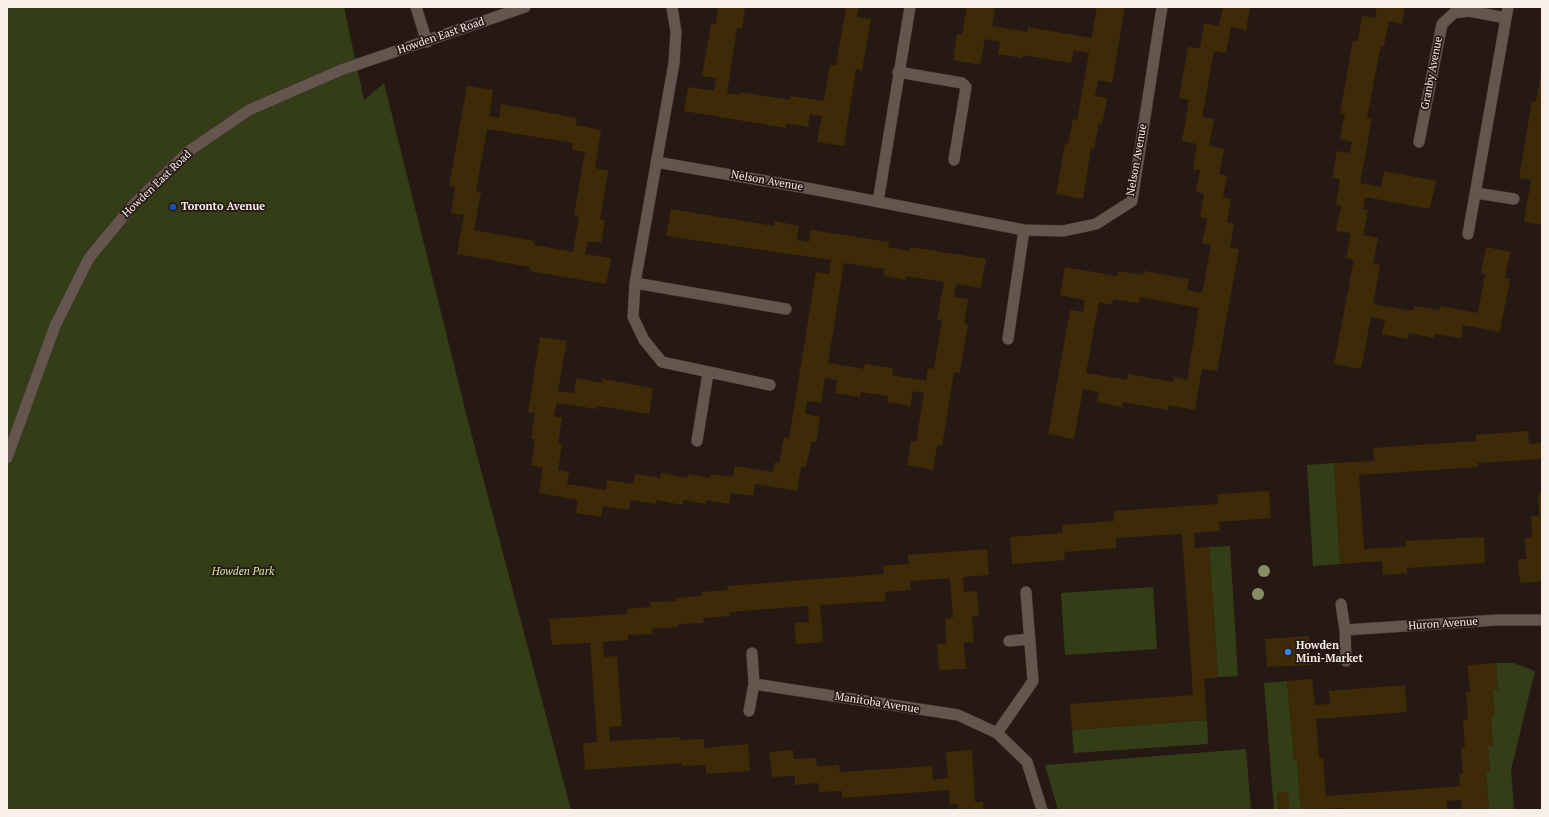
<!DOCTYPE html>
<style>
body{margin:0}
#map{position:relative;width:1549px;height:817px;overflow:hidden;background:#261913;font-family:"PT Serif",serif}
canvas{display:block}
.frame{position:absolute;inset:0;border:8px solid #f8eeea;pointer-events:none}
</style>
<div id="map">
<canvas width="1549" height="817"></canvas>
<div class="frame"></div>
</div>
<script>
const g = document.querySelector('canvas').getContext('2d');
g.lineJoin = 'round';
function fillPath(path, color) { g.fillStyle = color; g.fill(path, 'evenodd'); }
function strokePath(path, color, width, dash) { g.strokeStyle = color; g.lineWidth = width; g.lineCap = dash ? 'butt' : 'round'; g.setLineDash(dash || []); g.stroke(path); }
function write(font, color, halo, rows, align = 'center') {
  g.font = font + ' "PT Serif",serif'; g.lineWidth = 3.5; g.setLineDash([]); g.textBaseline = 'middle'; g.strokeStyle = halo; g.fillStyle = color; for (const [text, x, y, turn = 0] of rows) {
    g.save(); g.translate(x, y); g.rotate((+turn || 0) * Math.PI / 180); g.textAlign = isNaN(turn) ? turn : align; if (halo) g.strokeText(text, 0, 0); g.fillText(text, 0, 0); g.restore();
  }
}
fillPath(new Path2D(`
 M7,7H344L364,100L384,83L469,425L571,810H7Z
 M1334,463L1340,564L1313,566L1307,465Z
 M1230,546L1238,676L1218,677L1209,547Z
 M1153,587L1157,649L1065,655L1061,593Z
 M1496,663H1513L1535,671L1511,770L1514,810H1489L1486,772L1490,771L1488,746H1493L1491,717H1494L1493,690H1498Z
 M1287,681L1294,760H1297L1301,810H1274L1264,683Z
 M1207,720L1208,744L1074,753L1072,730Z
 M1246,749L1251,810H1058L1045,765Z`), '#333e17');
fillPath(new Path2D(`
 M718,7H745L742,29L737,28L727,93L740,95V92L790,100L791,96L824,101L830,65H836L846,7H859L857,17L871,19L862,70L856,69L844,146L817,142L822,116L810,114L808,127L786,123V128L684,111L688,87L714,91L716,78L702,76L711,24H716Z
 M967,7H995L992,26L1027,32L1028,27L1091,38L1097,7H1125L1112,83L1098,80L1095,96L1107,98L1102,124L1099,123L1094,149L1091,148L1083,199L1056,194L1065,144H1068L1073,119L1077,120L1089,53L1074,50L1071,63L1023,55L1022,58L998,54L1000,42L985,39L980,65L953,60L957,34L962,35Z
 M1223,7H1250L1246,30L1231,27L1226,53L1214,51L1202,117L1214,119L1209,146L1224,149L1219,174L1227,176L1223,197L1231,199L1227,222L1234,224L1230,248L1239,249L1217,371L1202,369L1195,410L1168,405V410L1123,402L1122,407L1097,402L1099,392L1083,389L1074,439L1048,434L1070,310L1083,312L1085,300L1060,295L1065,267L1117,276L1118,271L1143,275L1144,271L1189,279L1187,290L1202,293L1211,245L1202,243L1207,219L1200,217L1204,194L1196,192L1200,170L1193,169L1197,144L1182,141L1189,100L1179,98L1188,47L1200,48L1204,23L1219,26ZM1140,297L1199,308L1187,380L1174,377L1173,382L1128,374L1127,380L1086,373L1099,302L1112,305L1113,299L1138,303Z
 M1377,7H1405L1402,24L1389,21L1384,46L1381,45L1367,118L1372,119L1360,183L1381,187L1384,171L1436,181L1430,209L1365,197L1363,209L1368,210L1363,235L1378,238L1373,264L1380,265L1373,304L1413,311L1414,306L1439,310L1440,306L1478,313L1485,274L1481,273L1486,247L1510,252L1505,278L1510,279L1500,332L1463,325L1461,338L1435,334L1434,338L1409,333L1408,339L1382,334L1385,320L1371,317L1361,369L1334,364L1354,260L1346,258L1351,233L1336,231L1341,206L1336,204L1340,179L1332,178L1337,151L1350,153L1352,142L1340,139L1345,114L1340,113L1353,41H1358L1362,16L1375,18Z
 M1541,73H1542V225L1524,222L1531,180L1519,178L1532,101L1536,102Z
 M467,86L493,90L489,116L499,118L501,104L577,118L576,125L601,130L595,168L608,171L600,219L605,220L601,243L588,241L585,254L611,258L606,284L529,271L530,267L457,254L464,215L451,213L455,187L449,186ZM487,129L573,143L572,150L585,152L574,215L579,216L573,252L534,245V241L474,230L481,192L476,191Z
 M671,209L774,226L775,221L799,226L797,240L809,242L811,230L889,242L888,247L910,251L911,247L986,259L981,288L956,284L954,297L968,299L964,324L968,325L960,373L954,372L942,446L937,445L933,470L907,465L911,441L916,442L924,393L913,391L910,406L887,402L888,396L861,392L860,397L835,393L837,380L825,378L821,403L807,401L805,414L820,417L816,442H811L806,467H801L797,491L755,484L753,496L731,493L729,504L706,500V504L683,500V505L656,500V504L631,500L629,510L603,506L601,517L576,513L578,500L539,493L543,467L531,465L535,439H531L535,413L528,412L540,337L567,341L558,391L574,393L576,378L602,383V379L653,388L649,414L598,406L597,409L557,403L554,416L562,418L558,443L562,444L558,470L569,472L567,484L606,490L607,480L633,484L635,474L660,478L661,473L687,478L688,474L710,478L711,474L733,477L735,466L773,472L775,462L779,463L784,437L789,438L816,272L829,274L831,260L666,236ZM844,263L885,269L884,276L905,280L906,276L944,282L937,320H942L934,369L928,368L926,381L892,375L893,368L865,364L864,369L828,363Z
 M1528,431L1529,444L1542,443V459L1477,463L1478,467L1359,475L1364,549L1406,547L1405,541L1484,537L1485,563L1407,568V573L1383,575L1382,561L1340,564L1334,463L1374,461L1373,448L1476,441V435Z
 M1269,491L1271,518L1219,522L1220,531L1194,533L1195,548L1209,547L1213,599L1218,677L1204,679L1207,720L1072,730L1070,704L1193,695L1182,534L1116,538V548L1064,552L1065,560L1012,564L1010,537L1063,533L1062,525L1114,521V511L1218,504L1217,494Z
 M1538,493H1542V581L1520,583L1518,559H1526L1525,538H1532L1531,516H1539Z
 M987,549L989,575L963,577L964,592L977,591L979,616L972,617L974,642L964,643L966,669L939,670L937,644H946L945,619L953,618L950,578L910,581L911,590L885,592L886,601L820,605L823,642L796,644L794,623L809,622L808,606L729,612L730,616L703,618L704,623L678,624V627L652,629L653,634L628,635V640L603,642L604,657L617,656L622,726L609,727L610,741L680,737L681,740L704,739V748L748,744L750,771L706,774V765L682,766V763L585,770L583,743L597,742L590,643L552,645L549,619L627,614L626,609L651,607L650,602L677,601L676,598L702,596V592L728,590L727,586L884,574L883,566L909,564L908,555Z
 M1309,636L1311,665L1267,667L1265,639Z
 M1496,663L1498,690H1493L1495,717H1491L1493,746H1488L1490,771L1486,772L1489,810H1462L1461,800L1447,801V810H1344V808L1301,810L1297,760H1294L1287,681L1312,679L1315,705L1330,704L1329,691L1405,685L1407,712L1316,719L1319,758H1323L1326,796L1451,787L1460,786L1459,774H1463L1461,748H1465L1463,720L1468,719L1466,692H1470L1468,665Z
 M793,750L794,759L816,758L817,766L839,765L840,772L932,766L933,780L948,778L946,752L972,750L975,802H983V810H958V804H950L949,790L842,798V791L819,792L818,783L795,785V776L772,777L769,752Z
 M1288,792L1290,810H1278L1277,793Z`), '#3d2b08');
const minor = new Path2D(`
 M416,7L427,42
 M672,7L676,32L674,63L635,283L633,317L644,340L662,362L770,385
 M898,72L962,83L966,87L954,160
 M1419,142L1442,24L1454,13L1469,11L1506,18
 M656,162L812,189L1024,230L1063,231L1096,224L1132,201L1162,7
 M1476,193L1514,199
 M878,202L910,7
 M1468,234L1508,7
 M635,283L786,309
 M1008,339L1024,230
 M697,441L708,373
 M1026,592L1033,681L997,733L1027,762L1042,810
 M1341,604L1345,630
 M1009,641L1030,639
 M752,653L754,684
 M1346,661L1345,630L1497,620H1542
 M749,711L754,684L958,715L997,733`);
const tertiary = new Path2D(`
 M7,458L55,326L89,258L133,205L189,151L249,110L341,70L525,7`);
strokePath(minor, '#3d3330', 12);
strokePath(tertiary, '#3d3330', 12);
strokePath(minor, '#64554d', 11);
strokePath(tertiary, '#64554d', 11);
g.fillStyle = '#868e62';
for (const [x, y] of [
 [1264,571],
 [1258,594]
]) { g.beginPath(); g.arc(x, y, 6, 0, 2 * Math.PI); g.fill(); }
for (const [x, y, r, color] of [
 [173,207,4,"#1a4fb4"],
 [1288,652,4,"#3f7fe0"]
]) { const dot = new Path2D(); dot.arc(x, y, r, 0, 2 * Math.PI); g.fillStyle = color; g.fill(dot); strokePath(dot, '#261913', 1.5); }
write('11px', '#f8eeea', '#261913', [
 ["Howden East Road",441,36,-19],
 ["Granby Avenue",1432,73,-79],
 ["Nelson Avenue",1137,160,-80],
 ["Nelson Avenue",767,181,10],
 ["Howden East Road",157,184,-44],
 ["Huron Avenue",1443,624,-4],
 ["Manitoba Avenue",877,703,9]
]);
write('bold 11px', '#f8eeea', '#261913', [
 ["Toronto Avenue",181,207],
 ["Howden",1296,646],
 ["Mini-Market",1296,659]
], 'left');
write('italic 11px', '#d4eda3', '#261913', [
 ["Howden Park",243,572]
]);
</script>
